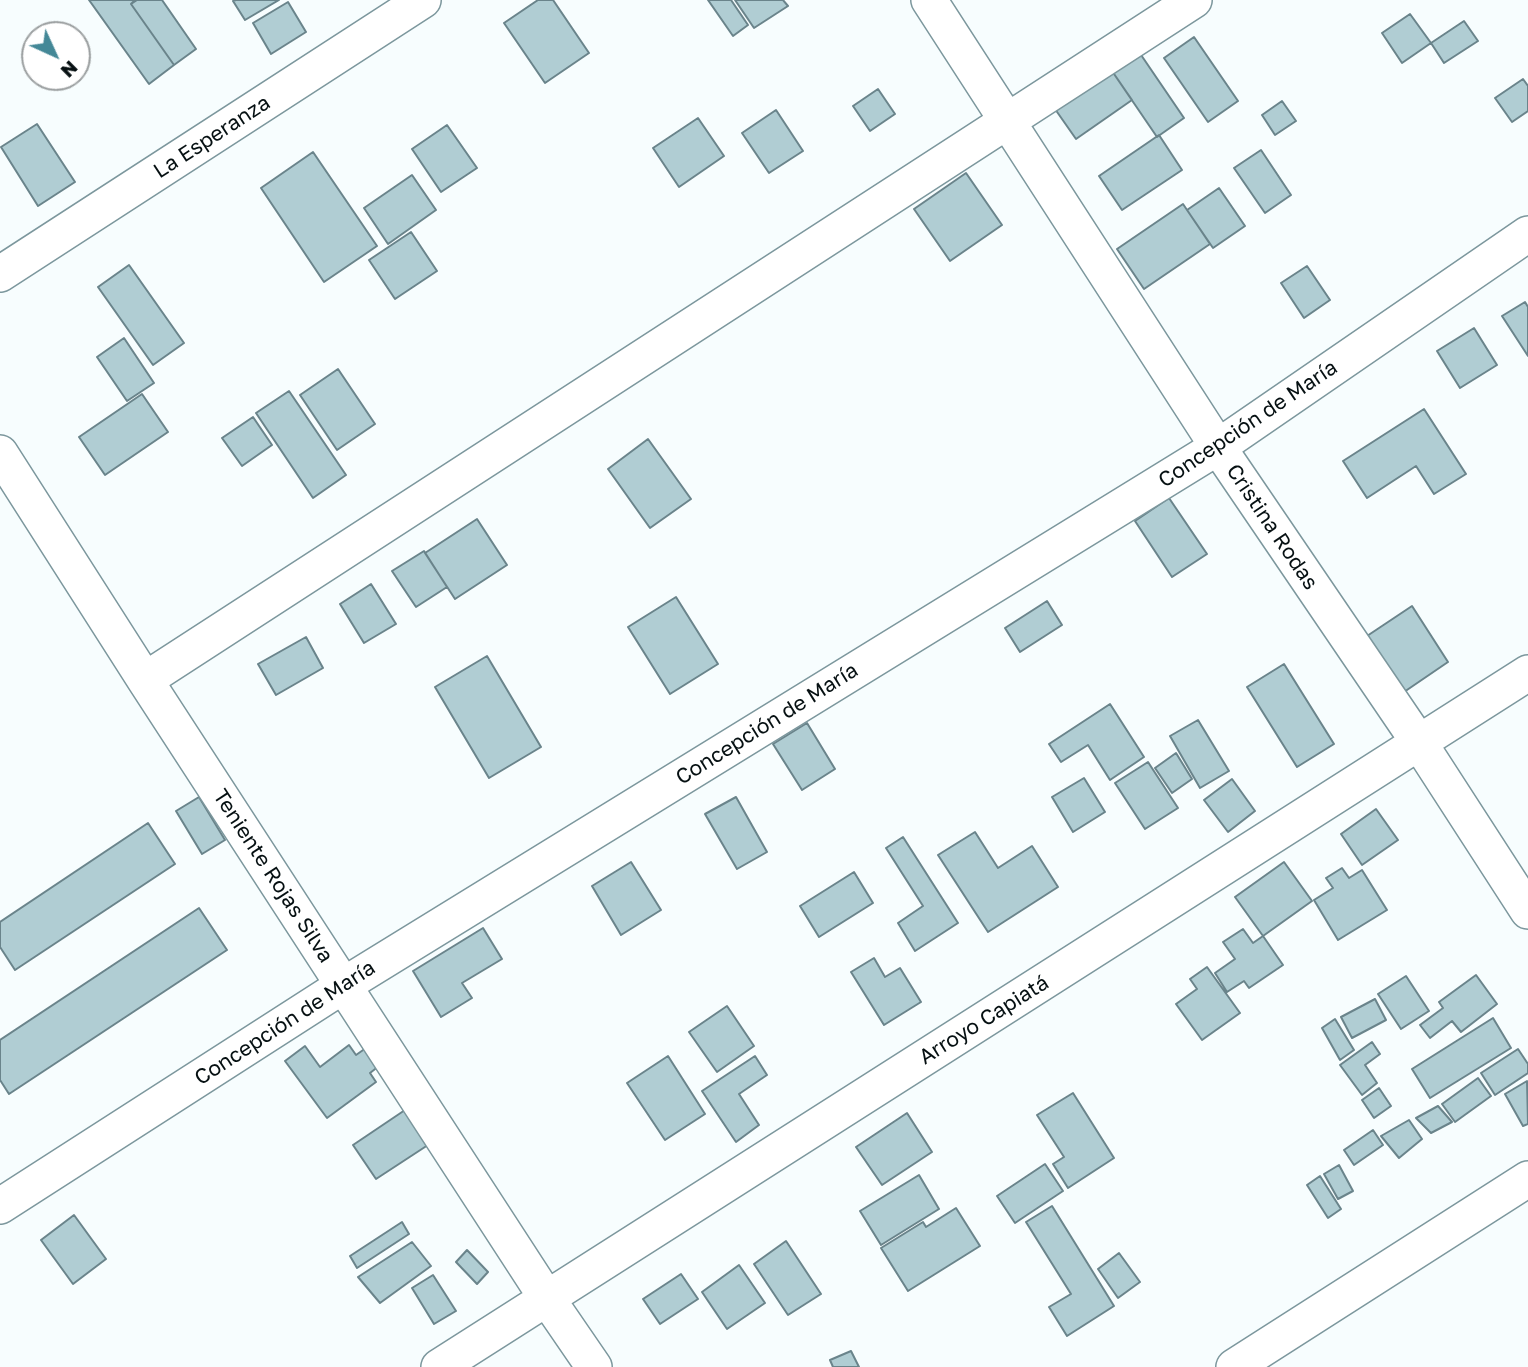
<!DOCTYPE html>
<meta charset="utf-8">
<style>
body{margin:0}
#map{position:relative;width:1528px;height:1367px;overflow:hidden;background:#f7fdfe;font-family:"Golos Text",sans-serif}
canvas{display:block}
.north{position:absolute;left:21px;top:21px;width:70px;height:70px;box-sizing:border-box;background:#fff;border:2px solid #9b9fa0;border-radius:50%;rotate:135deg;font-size:19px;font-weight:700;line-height:28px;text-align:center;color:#061012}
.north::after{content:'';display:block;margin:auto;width:24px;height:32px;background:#448897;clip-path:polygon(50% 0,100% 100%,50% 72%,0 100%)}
</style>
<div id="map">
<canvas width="1528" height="1367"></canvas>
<div class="north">N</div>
</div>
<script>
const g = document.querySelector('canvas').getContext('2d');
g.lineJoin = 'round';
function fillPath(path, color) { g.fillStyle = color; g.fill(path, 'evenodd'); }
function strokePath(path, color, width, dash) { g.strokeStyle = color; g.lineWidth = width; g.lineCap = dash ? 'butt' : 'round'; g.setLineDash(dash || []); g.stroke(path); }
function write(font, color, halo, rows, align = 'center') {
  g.font = font + ' "Golos Text",sans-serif'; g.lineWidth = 5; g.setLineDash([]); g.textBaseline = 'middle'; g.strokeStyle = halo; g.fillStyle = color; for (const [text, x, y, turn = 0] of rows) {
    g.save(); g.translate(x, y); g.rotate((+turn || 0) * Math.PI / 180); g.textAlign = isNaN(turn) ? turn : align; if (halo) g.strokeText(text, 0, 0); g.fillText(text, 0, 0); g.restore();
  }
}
const building = new Path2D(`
 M89,0H135L131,4L174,65L149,84Z
 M137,0H162L196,49L174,65L131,4Z
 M236,0H279L245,20L233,1Z
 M538,0H553L589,53L545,83L504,23Z
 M708,0H731L748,25L733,36Z
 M735,0H783L788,6L754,28Z
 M288,2L306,32L271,54L253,23Z
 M1410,14L1431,43L1402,63L1382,33Z
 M1464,21L1478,41L1444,63L1431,43Z
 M1194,37L1238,101L1208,122L1164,58Z
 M1137,49L1184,118L1157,137L1112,71Z
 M1112,71L1132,100L1076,139L1055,109Z
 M1523,79L1528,86V111L1512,122L1495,98Z
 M878,89L895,114L870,131L853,106Z
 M1282,101L1296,121L1275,135L1262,115Z
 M776,110L803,151L769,173L742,133Z
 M698,118L724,156L679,187L653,148Z
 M37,124L75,182L38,206L1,147Z
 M447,125L477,168L441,192L412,149Z
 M1159,135L1182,170L1122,210L1099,176Z
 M1261,150L1291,195L1265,213L1234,168Z
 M313,152L377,246L324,282L261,188Z
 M966,173L1002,225L950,261L914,209Z
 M412,175L436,210L388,244L364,208Z
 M1219,188L1245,226L1213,248L1187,210Z
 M1183,204L1210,244L1144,289L1117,249Z
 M411,232L437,271L395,299L369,260Z
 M129,265L184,343L153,365L98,287Z
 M1307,266L1330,300L1304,318L1281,283Z
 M1525,302L1528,307V356L1502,316Z
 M1474,328L1497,365L1460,388L1437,351Z
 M124,338L154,383L127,401L97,357Z
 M338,369L375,424L337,450L300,395Z
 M289,391L346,475L313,498L256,413Z
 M142,394L168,432L105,475L79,437Z
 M1424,409L1466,474L1434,494L1416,466L1367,498L1343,461Z
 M253,417L272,445L242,466L222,438Z
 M648,439L691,499L650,528L608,469Z
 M1169,498L1207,554L1172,577L1135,521Z
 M477,519L507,565L455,599L425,553Z
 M424,551L447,587L416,607L392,571Z
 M371,584L396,624L364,643L340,604Z
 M676,597L718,664L670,694L628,627Z
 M1047,601L1062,625L1020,652L1005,628Z
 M1412,606L1448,662L1404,692L1367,636Z
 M306,637L323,668L276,695L258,664Z
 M487,656L541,747L489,778L435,687Z
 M1284,664L1334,744L1297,767L1247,687Z
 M1110,704L1144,757L1110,780L1088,745L1061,762L1049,744Z
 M1198,720L1229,771L1200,788L1170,736Z
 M807,723L835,769L802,790L773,744Z
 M1176,753L1192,779L1172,793L1155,768Z
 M1148,762L1178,808L1145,829L1115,783Z
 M1084,778L1105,812L1073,832L1052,797Z
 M1232,779L1255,811L1228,832L1204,800Z
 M199,797L225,840L202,854L176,811Z
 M736,797L767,852L737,869L705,814Z
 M1376,809L1398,840L1362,865L1341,834Z
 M148,823L175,864L15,970L0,947V922Z
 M975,832L998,868L1032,846L1058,887L988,932L938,855Z
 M903,837L958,923L915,951L898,923L923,906L886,848Z
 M631,862L661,910L621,935L592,886Z
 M1284,862L1312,901L1263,936L1283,965L1249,988L1244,981L1227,992L1215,973L1235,959L1223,942L1243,929L1253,943L1263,936L1235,897Z
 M1342,868L1349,878L1362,870L1387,910L1338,940L1314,900L1333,888L1326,878Z
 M854,872L873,903L819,937L800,906Z
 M199,908L227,950L9,1094L0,1080V1040Z
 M483,928L502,959L462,983L472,998L441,1017L413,971Z
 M874,958L885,977L900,968L921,1002L884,1025L851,972Z
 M1207,967L1240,1013L1202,1040L1176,1004L1197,989L1190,979Z
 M1476,975L1497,1004L1461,1032L1452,1021L1430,1038L1420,1025L1443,1008L1439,1002Z
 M1406,976L1429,1011L1401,1029L1378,994Z
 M1375,999L1386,1020L1352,1038L1341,1017Z
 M727,1006L754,1046L717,1072L689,1032Z
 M1493,1018L1511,1048L1430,1098L1412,1069Z
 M1335,1019L1354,1050L1340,1060L1322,1028Z
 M1372,1042L1380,1054L1365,1065L1377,1083L1362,1095L1340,1065Z
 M349,1045L356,1055L366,1048L379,1066L370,1073L376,1082L327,1118L285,1061L305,1046L320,1067Z
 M1518,1049L1528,1064V1073L1495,1095L1481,1073Z
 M668,1056L705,1114L665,1140L627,1083Z
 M755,1056L767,1075L739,1094L759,1125L736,1142L702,1091Z
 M1478,1078L1491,1096L1455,1122L1442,1104Z
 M1527,1081L1528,1124L1523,1126L1505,1094Z
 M1379,1088L1391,1106L1374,1118L1362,1100Z
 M1073,1093L1114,1158L1068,1188L1053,1164L1064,1157L1037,1115Z
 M1438,1106L1452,1122L1431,1133L1416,1118Z
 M405,1110L428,1145L376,1179L353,1145Z
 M907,1113L932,1152L882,1185L856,1147Z
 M1409,1120L1422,1139L1399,1158L1381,1136Z
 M1373,1130L1383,1145L1354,1165L1344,1150Z
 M1045,1164L1063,1191L1015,1223L997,1196Z
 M1339,1165L1353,1191L1338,1199L1324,1174Z
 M919,1175L939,1209L881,1245L860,1211Z
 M1320,1176L1341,1209L1328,1218L1307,1185Z
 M1052,1206L1114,1306L1067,1336L1049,1307L1071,1294L1026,1222Z
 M956,1208L980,1246L908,1291L881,1248L923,1222L926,1227Z
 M74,1215L106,1259L73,1284L41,1240Z
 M402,1222L409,1234L357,1268L350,1256Z
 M786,1241L821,1294L788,1315L754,1264Z
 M412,1242L431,1266L380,1303L358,1277Z
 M467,1250L488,1272L477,1284L456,1262Z
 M1119,1253L1140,1282L1118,1298L1098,1269Z
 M739,1265L765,1303L727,1329L702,1292Z
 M681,1274L698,1299L660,1324L643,1299Z
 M433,1275L456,1311L434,1324L412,1288Z
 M851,1351L859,1367H833L830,1360Z`);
fillPath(building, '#b0cdd3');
strokePath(building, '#6a848b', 2);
const minor = new Path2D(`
 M929,0L1218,447L1420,744L1528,911
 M0,274L423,0
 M0,453L145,680L546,1297L594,1367
 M145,680L1194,0
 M0,1206L344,985L1218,447L1528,234
 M439,1367L1528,673
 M1234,1367L1528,1179`);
strokePath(minor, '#7c979d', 38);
strokePath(minor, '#fff', 35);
write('21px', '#061012', '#fff', [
 ["La Esperanza",212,137,-33],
 ["Concepción de María",1248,424,-34],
 ["Cristina Rodas",1272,527,56],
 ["Concepción de María",767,724,-32],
 ["Teniente Rojas Silva",273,876,57],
 ["Arroyo Capiatá",984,1020,-32],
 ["Concepción de María",285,1023,-33]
]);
</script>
